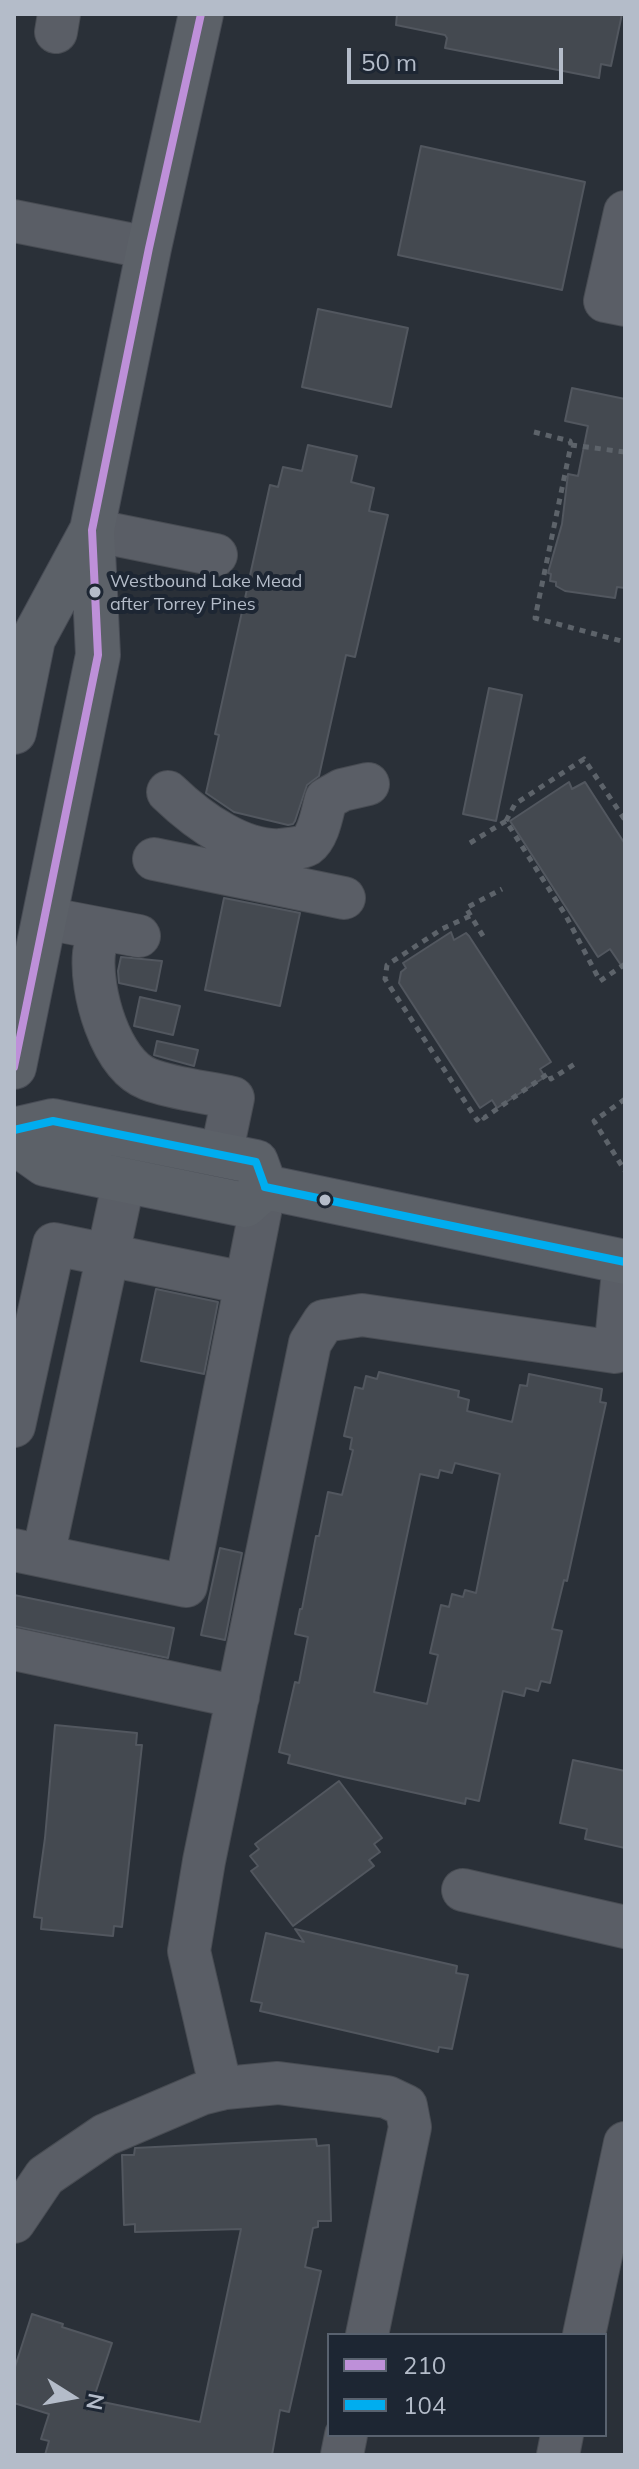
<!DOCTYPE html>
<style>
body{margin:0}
#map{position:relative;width:639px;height:2469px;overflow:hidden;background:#2a3038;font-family:Mulish,sans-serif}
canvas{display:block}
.frame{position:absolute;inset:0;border:16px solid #b4bcc9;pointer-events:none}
.legend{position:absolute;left:327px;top:2333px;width:280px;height:104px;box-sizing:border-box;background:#1d2633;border:2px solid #59626f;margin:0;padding:10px 14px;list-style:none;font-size:24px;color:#b4bcc9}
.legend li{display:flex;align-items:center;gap:16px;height:40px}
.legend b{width:40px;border:2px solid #59626f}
.north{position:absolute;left:32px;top:2357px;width:80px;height:80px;-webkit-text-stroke:6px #1d2633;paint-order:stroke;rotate:101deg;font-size:22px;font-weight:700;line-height:32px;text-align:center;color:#b4bcc9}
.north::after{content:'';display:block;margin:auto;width:28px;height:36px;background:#b4bcc9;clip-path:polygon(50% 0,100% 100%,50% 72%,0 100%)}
.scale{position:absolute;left:347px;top:48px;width:216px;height:36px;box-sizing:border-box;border:4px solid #b4bcc9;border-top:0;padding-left:10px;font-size:24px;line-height:28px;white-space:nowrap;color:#b4bcc9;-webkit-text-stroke:6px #1d2633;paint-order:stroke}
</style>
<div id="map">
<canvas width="639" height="2469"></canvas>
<div class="frame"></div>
<ul class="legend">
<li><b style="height:10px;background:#be90d9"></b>210</li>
<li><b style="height:10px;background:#00adef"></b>104</li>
</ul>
<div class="north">N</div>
<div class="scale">50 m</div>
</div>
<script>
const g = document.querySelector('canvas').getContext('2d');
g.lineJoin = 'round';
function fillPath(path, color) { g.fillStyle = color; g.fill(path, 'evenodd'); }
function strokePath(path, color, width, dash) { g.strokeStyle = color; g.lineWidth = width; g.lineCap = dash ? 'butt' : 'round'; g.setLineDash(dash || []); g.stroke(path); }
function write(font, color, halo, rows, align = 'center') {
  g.font = font + ' Mulish,sans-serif'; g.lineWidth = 8; g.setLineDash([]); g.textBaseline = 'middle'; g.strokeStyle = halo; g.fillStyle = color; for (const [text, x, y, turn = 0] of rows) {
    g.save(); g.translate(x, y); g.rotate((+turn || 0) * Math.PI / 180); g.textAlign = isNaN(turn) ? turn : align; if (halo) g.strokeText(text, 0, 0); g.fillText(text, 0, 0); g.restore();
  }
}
const building = new Path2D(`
 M397,14H622L611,66L601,64L599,78L445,48L447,38L445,35L396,25Z
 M421,146L585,182L562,290L398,255Z
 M318,309L408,328L391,407L302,387Z
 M572,388L625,399V588L617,587L615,598L565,591L556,586V582L550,581L551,574L548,573L562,524L568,474L578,476L588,426L565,421Z
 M308,445L357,456L351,482L374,488L369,511L388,515L355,657L346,655L319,776L307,785L295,821L293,824L288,825L234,812L206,793L219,735L215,734L270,485L278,487L283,467L302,471Z
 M489,688L522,695L496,821L463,814Z
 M569,782L572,789L585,782L625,844V971L610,949L598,957L510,821Z
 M224,898L300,913L280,1006L205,990Z
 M451,932L454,940L466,933L469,936L551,1062L540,1069L545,1077L497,1108L492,1100L480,1108L399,983L401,972L406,968L403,963Z
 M121,957L162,961L156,991L119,983L118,971Z
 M140,997L180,1006L173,1035L134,1026Z
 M157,1041L198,1050L194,1066L154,1055Z
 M156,1289L218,1302L204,1374L141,1361Z
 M379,1372L459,1391L458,1397L469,1400L467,1411L512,1422L520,1385L527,1386L529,1374L602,1389L600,1402L606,1403L567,1581L564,1580L552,1629L562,1631L550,1683L541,1681L538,1691L526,1688L524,1696L503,1691L479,1801L466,1798L465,1804L344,1777L288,1763L290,1755L279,1752L295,1682L299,1683L308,1637L295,1634L300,1609H302L316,1536H319L328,1492L342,1495L353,1450L350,1449L352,1438L344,1436L355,1387L363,1389L366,1376L377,1379ZM455,1463L500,1474L476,1593L465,1590L463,1597L452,1594L449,1607L441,1605L430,1653L438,1655L427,1704L374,1692L420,1474L438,1478L440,1470L452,1473Z
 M220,1548L242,1553L225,1640L201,1635Z
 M14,1595L174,1628L168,1658L14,1626Z
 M55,1725L137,1733L136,1745H142L122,1927L114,1926L113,1936L41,1929L42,1918L34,1917L45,1838Z
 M573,1760L625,1771V1848L585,1839L587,1829L560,1823Z
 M339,1781L382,1838L374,1844L380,1852L369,1860L374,1866L293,1926L251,1871L258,1866L250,1856L259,1849L255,1844Z
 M295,1929L457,1966L456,1973L468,1975L452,2049L439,2047L438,2052L260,2011L262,2003L251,2001L266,1933L304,1942Z
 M316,2139L317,2146L329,2145L331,2221H318V2227L313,2228L305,2267L321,2271L289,2412L280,2410L272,2455H45L49,2441L41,2439L49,2414L14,2403V2370L32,2314L63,2324L62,2327L112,2343L93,2400L200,2422L241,2229L135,2232V2224L124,2225L122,2155H134L135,2148Z`);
fillPath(building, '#444950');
strokePath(building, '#52575f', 2);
const minor = new Path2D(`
 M56,32L59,14
 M625,212L605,301L625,305
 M14,221L149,248
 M92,530L216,555
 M168,792C197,820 246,857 289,849C295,848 302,848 307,845C319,836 322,813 326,799L342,790L368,784
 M154,859L344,898
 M45,918L139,936
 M101,929C98,937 95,945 94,953C90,990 110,1064 148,1079C174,1089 206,1092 233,1098L221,1155
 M14,1426L54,1244L245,1283
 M14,1550L186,1586L265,1187
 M43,1556L124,1180
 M14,1649L238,1697
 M463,1890L625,1927
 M221,2089L189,1951L204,1861L310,1343L324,1321L362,1315L615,1352L624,1262
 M14,2222L45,2176L105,2135L201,2094L225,2088L278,2083L387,2097L406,2106L410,2127L367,2335
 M584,2335L625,2143
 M342,2455L346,2435
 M558,2455L562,2435`);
const major = new Path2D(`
 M14,732L33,639L92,530
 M14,1067L98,655L92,530L149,248L201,14
 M14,1130L53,1121L256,1162L265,1187
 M14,1142L45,1164L245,1205L265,1187
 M265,1187L625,1262`);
strokePath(minor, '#484c53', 44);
strokePath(major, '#484c55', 46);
strokePath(new Path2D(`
 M534,432L570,441L571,445L535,618L625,642
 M571,445L625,452
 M506,821L515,804L584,759L625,820
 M470,843L506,821L566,916L600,981L625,964
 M470,916L442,929L387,965L385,979L477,1120L482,1115L484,1118L549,1073L551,1079L578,1062
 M483,936L466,908L502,889
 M625,1099L594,1121L625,1171`), '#5d636a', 5, [6, 6]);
strokePath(minor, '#5a5e66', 42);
strokePath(major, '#5c6168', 44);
strokePath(new Path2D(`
 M14,1067L98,655L92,530L149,248L201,14`), '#be90d9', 8);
strokePath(new Path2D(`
 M14,1130L53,1121L256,1162L265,1187
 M265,1187L625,1262`), '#00adef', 8);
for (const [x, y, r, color] of [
 [95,592,7,"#b4bcc9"],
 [325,1200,7,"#b4bcc9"]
]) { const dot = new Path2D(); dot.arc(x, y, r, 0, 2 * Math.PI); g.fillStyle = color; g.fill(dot); strokePath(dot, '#1d2633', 3); }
write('18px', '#b4bcc9', '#1d2633', [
 ["Westbound Lake Mead",110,582],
 ["after Torrey Pines",110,605]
], 'left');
</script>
